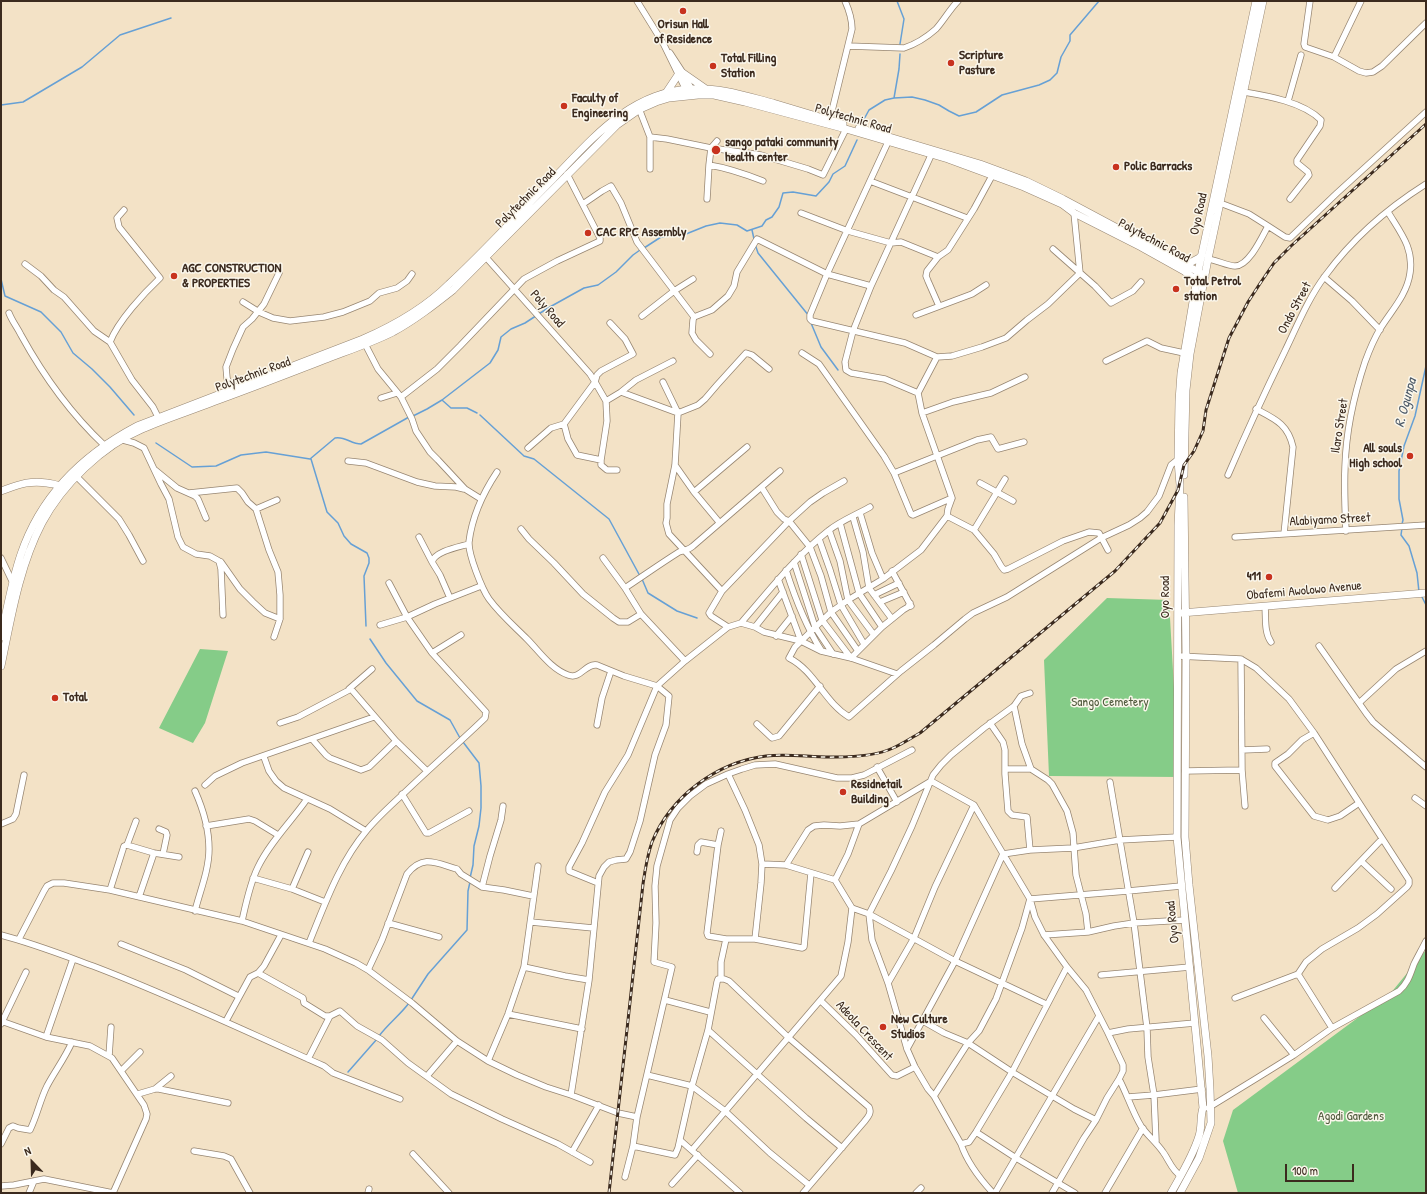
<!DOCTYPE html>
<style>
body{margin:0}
#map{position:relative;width:1427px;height:1194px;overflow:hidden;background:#f3e2c6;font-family:"Patrick Hand",sans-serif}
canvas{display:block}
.frame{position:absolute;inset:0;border:2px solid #3b2a1e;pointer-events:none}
.north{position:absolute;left:12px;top:1142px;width:40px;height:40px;-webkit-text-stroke:3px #fbf7ec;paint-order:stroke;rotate:337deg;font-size:11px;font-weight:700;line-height:16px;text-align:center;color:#3b2a1e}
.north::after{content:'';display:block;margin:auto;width:14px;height:18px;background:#3b2a1e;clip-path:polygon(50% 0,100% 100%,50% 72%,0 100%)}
.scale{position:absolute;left:1285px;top:1164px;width:69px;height:18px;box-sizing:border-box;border:2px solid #3b2a1e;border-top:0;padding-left:5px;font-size:12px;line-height:14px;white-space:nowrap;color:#3b2a1e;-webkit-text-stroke:3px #fbf7ec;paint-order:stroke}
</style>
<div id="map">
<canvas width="1427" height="1194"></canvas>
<div class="frame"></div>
<div class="north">N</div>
<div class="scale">100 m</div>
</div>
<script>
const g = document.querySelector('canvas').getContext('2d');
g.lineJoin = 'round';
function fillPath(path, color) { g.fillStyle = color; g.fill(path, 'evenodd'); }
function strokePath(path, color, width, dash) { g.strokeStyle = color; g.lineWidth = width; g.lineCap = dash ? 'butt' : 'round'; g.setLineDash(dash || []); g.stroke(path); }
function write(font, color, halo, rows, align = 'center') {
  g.font = font + ' "Patrick Hand",sans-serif'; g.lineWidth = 3; g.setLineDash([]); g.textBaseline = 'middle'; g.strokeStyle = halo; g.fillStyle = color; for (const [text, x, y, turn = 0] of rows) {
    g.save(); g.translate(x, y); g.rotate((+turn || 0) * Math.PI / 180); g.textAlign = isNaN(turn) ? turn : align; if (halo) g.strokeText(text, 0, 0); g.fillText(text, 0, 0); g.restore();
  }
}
fillPath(new Path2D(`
 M1107,598L1169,600L1179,777L1049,776L1044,660Z
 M200,649L228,651L205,723L193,743L159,728Z
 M1426,950V1193H1238L1223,1141L1233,1110L1390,994Z`), '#85cc88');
strokePath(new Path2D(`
 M897,1L904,19L900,44
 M894,98L899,69L900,54
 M1,105L23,102L82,67L120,35L171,18
 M863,121L869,110L885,100L894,98L912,97L925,100L939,105L949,111L959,116L976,112L1002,95L1039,85L1050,80L1057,73L1061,57L1070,41V35L1099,1
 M752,230L754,239
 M755,244L758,253L809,316
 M644,248L661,237L686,234L706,226L720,223L737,225L747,231L762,226L766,220L772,217L779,207L783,193L793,192L816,196L829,182L833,174L845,166L857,140
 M1,279L5,296L41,312L61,332L73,353L92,369L110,387L134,415
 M811,323L821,347L838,370
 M442,400L451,408H467L477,413
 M480,415L524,456L534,459L609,519L640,576
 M413,416L427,409L442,400L490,363L498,350L501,337L511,329L525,323L548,308L584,288L598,285L616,272L633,255L640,250
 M156,443L192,467L216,466L241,455L266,452L310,459L335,438C345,436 351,444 361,444L409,417
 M311,459L327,512L338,523L344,536L351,544L367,553L369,558V563L364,576L366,626
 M1402,524L1403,520L1399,499V471L1404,446L1415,416L1426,366
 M1402,528L1401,535L1409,546L1417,573L1419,592
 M642,579L648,593L677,611L697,618
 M1421,595L1426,605
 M370,639L386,663L417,701L450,720L460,738L479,763L481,786V808L479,826L474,846L473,865L470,878
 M411,1000L428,974L467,930L468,891L470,882
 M379,1036C388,1024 400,1015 409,1003
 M348,1072L377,1039`), '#66a0d5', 1.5);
const minor = new Path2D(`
 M637,1L663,43L687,92
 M1310,1L1304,44L1305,47L1334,57L1361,1
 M848,46L904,48C916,44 927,37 936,29C944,20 950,9 958,1
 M670,53L683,73L693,92
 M1334,57L1359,71L1366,73L1373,72L1382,66L1426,23
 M1244,92C1268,96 1303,102 1321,120L1320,126L1297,160V163L1308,172L1309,175L1290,199
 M1288,101L1301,55
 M638,106L650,137V169
 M830,119L852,29C852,19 849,10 845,1
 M650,137L667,139L711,148L761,155L808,169L823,175L846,129
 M888,142L827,274L810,315V319L812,321L905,343L937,357L952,356L982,347L1006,338L1027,320L1048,304L1080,273L1074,213
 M709,165C728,168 745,174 763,181
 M870,181L967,218
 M707,199L709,165L711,148L717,141
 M583,204L602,191L611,186L621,203L637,242L694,317
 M801,213L848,231L891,243L901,242L938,257
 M1268,226L1285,237L1290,238L1337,193L1426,112
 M1053,249L1095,286L1111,303L1133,291L1141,282
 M483,254L590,374L595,382L606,401L607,421L601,460V465L607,470H617
 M1208,259C1216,260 1228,266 1235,266C1249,266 1262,237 1268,226L1249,214L1220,203
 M25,264L41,276L54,290L64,297L94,331L110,342L132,380L153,407L158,417
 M1324,277L1352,301L1380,330
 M243,302L259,312L273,318L290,321L324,317L343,312L370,301L379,293L397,288L407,281L412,274
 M939,306L928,281L926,276L927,271L938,257L948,250L974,209L993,174
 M9,313C12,321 17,327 21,335C43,375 70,413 104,445
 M916,315L972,294L986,285
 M642,316L674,291L693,279
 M110,342C118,321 144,293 160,278L119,227L117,218L124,210
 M364,342L378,369L401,397L412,419L416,431L430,452L438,460L465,489L481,499
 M802,353L819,364L884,456L894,473L911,514L913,515L952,498
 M710,354L696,340L692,333L693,320L694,317L712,310L728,296L734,286L737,272L757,239L827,274L871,286
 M937,357L918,393L922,413L952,498L948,509L947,516L921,550L883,579L848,600L831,612L795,647L789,658C815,671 825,703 849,717L901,671L934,645L965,619L973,613L1007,597L1101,538L1129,525L1140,518L1147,512L1159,496L1171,465L1176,461H1181
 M1106,361L1147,341L1161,348L1184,353
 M663,382L678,413L675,465L667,504V518L666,523L669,534L722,591
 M231,389L227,378L226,367L233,349L243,327L252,319L264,304L279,273
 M621,392L678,413L698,405L705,399L717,385L746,353L752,355L769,369
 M918,393L885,379L851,373L846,370L845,362L853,331L871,286L933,151
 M401,397L437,369L460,346L524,279L557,261L600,241V238L567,174
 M381,398L397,393
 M606,401L621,392L636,380L673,361
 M1256,409C1275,419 1288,424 1293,447L1284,534
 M922,413L953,402L991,393L1025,377
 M564,424L568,439L577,455L601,460
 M123,440L134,443L144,448L161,484L169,499L178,537L183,547L196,554L210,556L219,561L221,569L223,615
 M528,448L551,428L564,424L595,382L597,375L601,371L633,354L625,339L610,323
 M348,461L366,463L417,482L435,486L456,487L464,489
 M675,465L694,492L719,522
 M155,470L177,488L195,496L198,499L206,518
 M497,472C483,493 472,517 469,542C468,554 482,589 489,599C500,614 514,626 527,639C539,651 551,669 568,675C581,680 585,663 597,665L624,676L657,686L669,696L666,725L655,755L640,821L630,852L626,859L616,860L609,862L604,867L599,876L589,980L571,1095
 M894,473L977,440L991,437L998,449L1024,442
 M1228,475C1246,433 1265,392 1285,351C1297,326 1309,297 1325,276C1352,239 1388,208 1426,184
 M76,476L119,519L129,535L143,561
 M980,483L1013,501
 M762,488L777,512L784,519L789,521L810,547L821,576L831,612L858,651
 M694,492L747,447
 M189,493L237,488L242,493L248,502L256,509L269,550L278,572L280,595V619L274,637
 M256,509L277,500
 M860,513L872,553L883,579
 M947,516L974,530L994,554L1001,566L1004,570L1008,569L1063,541L1089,532L1099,533L1108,550
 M853,517L863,552L869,588L892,619
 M840,523L859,593L882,627
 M521,529L529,539L554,563L583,594L613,618L619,622H628L641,614
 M829,530L840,561L848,600L874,635
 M974,530L1005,479
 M1346,531C1345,510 1344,488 1345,467C1346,432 1354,395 1365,362C1369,351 1374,339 1380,329C1391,311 1407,295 1410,273C1414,248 1400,232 1388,212
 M419,537L432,562
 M1235,537L1426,525
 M819,539L830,570L841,605L864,644
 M801,554L822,620L851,658L882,627L903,610L908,607L910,603
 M1,558L13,583
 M603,558L625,588L641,614L685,661
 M221,562L240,589L253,602L265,613L280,619
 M794,562L815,627L833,654
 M786,570C795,598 805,625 821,650
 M892,571L911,606
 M778,579L801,641
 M625,588C643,576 660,564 679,552C684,550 689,550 693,546L780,471
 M874,595L899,583
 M450,598L440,575L432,562C435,551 459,547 469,544
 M880,602L904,592
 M1265,607C1266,618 1264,632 1271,642
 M741,623C769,591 794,558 828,531C840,521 856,515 870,507
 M380,625L407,617L435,604L481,586
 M728,627L711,616L709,613L722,591L789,521L810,502L823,493L844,481
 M755,627L783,592
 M776,636L792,616
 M1319,646L1366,713L1373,722L1426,767
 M432,653L461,635
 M1178,656L1241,659L1256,668L1289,699L1314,733L1409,880V884L1407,887L1377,914L1358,928L1322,949L1306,962L1298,974L1235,998
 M1241,659L1242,770L1245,806
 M349,689L372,669
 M1030,693L1021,696L1014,706L984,728L951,755L941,765L933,775L912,826L891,871L869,914L872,940L888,983L907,1049L915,1067L928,1089L934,1096L961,1144L969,1142L976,1132L1012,1072L1067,967
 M1359,703L1396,669L1426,651
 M1014,706L1022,744L1031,769L1048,780L1052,784L1067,811L1073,833L1076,875L1086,914L1088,932
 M280,723L298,717L351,689L396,741L427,771
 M990,723L1003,742L1005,750V774L1008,811L1012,815L1027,817L1030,850
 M757,724L772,738L779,736L820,686
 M597,725L602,698L611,671
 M1314,733L1302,740L1288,754L1275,763V766L1314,816L1328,820L1340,816L1359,803
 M312,739L326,755L330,758L361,770L369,767L396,741
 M1242,750L1267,749
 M264,757L269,771L276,781L284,788L330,809L366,831
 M877,767L897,802
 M1005,769H1031
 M1185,771L1242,770
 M728,774L745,810L759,845L762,864L761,883L755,939
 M1110,782L1134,923L1147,1028L1148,1057L1154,1095L1156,1141
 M205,785L215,776L242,763L374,717
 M402,794L426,833H429L469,811
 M1415,798L1426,806
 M1,824L13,819L16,814L24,775
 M206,826L249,819L255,821L278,835
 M159,829L166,832L167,835L163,854
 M721,831L718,845L707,933L708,936L726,939H755L802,948L804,947L811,873
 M127,845L136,821
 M697,852L698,845L701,842L718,845
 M1361,861L1391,889
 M762,864L786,865L835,880L852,908L869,914L955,961L1046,1004
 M786,865L808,830L814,826L824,825L840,826L859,824L931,781L974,805L1030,899L1035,917L1044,935L1067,967L1086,990L1108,1033L1123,1065V1071L1119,1079C1127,1094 1132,1111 1141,1126C1147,1135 1156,1142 1163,1152C1169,1160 1172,1171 1181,1176
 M253,878L292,889L325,902
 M835,880L848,854L859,824
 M598,883L571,872L569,871V867L582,843L605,792L628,755L657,686L685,661L728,627L741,623L755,627L764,632L801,641L821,651L851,658L897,674
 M482,887L490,856L501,820L503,806
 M1335,888L1382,839
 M292,889L308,852
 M110,890L124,846L127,845L154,853L179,857
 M139,897L154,853
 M195,911C200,891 209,870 209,849C209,830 203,809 195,791
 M242,921C246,903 250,883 258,867C270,842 291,822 307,799
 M531,922L593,928
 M388,923L439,937
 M1,935C32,943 63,955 93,966C172,996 247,1032 324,1066L333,1073L400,1099
 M1044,935L1088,932L1114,926L1134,923L1185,920
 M19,939L44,891L47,886L53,883H64L110,890L242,921L325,949L356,963L368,970L412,1003L457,1041L488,1061L517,1075L546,1087L571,1095L618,1113L637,1117
 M309,943C325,904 339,863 367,830C377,818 389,807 401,796C429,769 458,744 485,718L486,712L432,653L407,617L389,583
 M121,944L186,970L238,996
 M524,967L565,976L589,980
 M368,970L382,940L407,874C423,854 436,863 457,869L461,874L482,887L504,890L533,896
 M258,973L303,998L304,1003L325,1016H330L340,1011L357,1026L382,1040L408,1063L451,1094L502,1119L558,1144L590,1162
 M1298,974L1332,1028
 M1101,975L1190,967
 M721,979V962L726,939
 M888,983L914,938L935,887L974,805
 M665,1000L710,1012
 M821,1001L856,1035L892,1075L897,1076L915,1067
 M508,1014L582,1029
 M1264,1018L1294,1055
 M1,1021L46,1037L90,1046L112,1058L144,1105L147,1114L146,1119L113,1193
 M226,1021L250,977L258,973L264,966L281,935
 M923,1021L944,1033L968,1043L1012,1072L1074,1109L1096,1120
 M1,1024L26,972
 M708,1030L806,1118L842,1148
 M1108,1033L1128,1029L1195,1023
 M46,1037L73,959
 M907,1049L955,961L1003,854L1030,850L1073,848L1120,840L1177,837
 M109,1056L111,1027
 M308,1059L330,1016
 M488,1061L508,1014L524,967L538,866
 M121,1071L140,1052
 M647,1075L692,1086L725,1111L770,1153L809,1185
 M427,1076L457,1041
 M155,1089L171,1076
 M138,1094L155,1089H159L228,1103
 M934,1096L968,1043L979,1031L996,999L1022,928L1030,899L1128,891L1181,886
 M1128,1097L1154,1095L1202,1089
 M1208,1108L1257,1078L1294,1055L1332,1028L1399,991C1408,983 1410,975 1414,964C1418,956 1422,949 1426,941
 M976,1132L1016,1158L1075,1193
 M680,1140L740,1193
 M1,1144L9,1128L13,1126L18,1128L30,1130C37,1116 40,1100 47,1086C55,1071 65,1058 72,1042
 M961,1144C967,1162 980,1179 993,1193
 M633,1146L675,1155L678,1148L692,1086L708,1030L717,982L718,979H724L729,981L789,1038L869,1107C872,1113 868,1117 864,1122L803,1193
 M692,1150L841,976L848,942L852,908
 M194,1151L224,1156L231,1159L250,1193
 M572,1152L599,1105
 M413,1154L449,1193
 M625,1177L633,1146L637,1117L672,967L654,962L656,923L655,886L657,866L670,820L678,808L690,796L706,784L728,774L742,769L755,765L775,764L837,778H852L864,775L912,750
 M672,1184L698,1155
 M1,1186L14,1185L44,1179L113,1193
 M29,1193L34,1181
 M368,1193L369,1189
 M916,1193L921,1188
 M995,1193L1099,1016
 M1052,1193L1084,1138L1096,1120L1107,1098L1119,1079
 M1105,1193L1143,1128`);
const major = new Path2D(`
 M683,73L706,89
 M666,93L678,75
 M859,128L980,164L1026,181L1063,199L1181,262L1205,276
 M1186,265L1199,258L1202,255
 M1184,475L1186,390L1190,354L1208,259L1263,1
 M1,491C18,485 29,480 47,483C53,484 58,484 62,488
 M1181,613L1426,593
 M1,637C7,609 12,580 21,554C41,495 82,455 137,426L363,339C395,325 424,309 449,284C485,251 518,214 553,179C592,139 630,92 691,89C719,87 746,96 773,103C797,110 820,117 843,124
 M1,666C11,618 19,567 42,523C62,485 102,446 142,429C165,419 190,411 213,402C252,388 290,373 329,358C350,350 373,342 393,332C415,320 434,305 453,290L617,125L640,109L656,102L669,98L698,95H714L745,102L846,129L948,159L1024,187L1062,204L1074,213L1141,247L1184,271L1203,285
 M1171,1193C1181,1175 1193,1156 1199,1136C1202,1127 1200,1116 1203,1108L1177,837L1178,525L1180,485L1178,461L1179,401L1181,373L1198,272L1256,1
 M1180,1193L1199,1158L1211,1123L1210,1089L1208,1056L1189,885L1185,837L1186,656L1184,497`);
strokePath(minor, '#978672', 7);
strokePath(major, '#978672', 8);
strokePath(minor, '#fff', 5.5);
strokePath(major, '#fff', 7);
const rail = new Path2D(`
 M609,1193L643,884C645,870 647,856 652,842C671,796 717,762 766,756C790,753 813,758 836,757C855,757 876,756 893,748C902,744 911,738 920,733L1115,571L1160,523L1178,490L1184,465L1194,451L1203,431L1206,410L1229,338L1248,302L1261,282L1274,263L1291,246L1426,124`);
strokePath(rail, '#3b2a1e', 3);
strokePath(rail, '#fbf7ec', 1.5, [4.5]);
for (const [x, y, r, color] of [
 [683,11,4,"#c8321e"],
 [951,63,4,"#c8321e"],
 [713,66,4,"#c8321e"],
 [564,106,4,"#c8321e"],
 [716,150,5,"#c8321e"],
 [1116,167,4,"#c8321e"],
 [588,233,4,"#c8321e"],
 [174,276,4,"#c8321e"],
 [1176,289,4,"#c8321e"],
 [1410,456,4,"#c8321e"],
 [1269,577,4,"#c8321e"],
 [55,698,4,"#c8321e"],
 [843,792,4,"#c8321e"],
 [883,1027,4,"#c8321e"]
]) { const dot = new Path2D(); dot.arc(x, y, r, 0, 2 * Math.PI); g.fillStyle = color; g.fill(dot); strokePath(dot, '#fbf7ec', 1.5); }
write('bold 13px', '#3b2a1e', '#fbf7ec', [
 ["Orisun Hall",683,25,"center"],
 ["of Residence",683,40,"center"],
 ["Scripture",959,56],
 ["Pasture",959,71],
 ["Total Filling",721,59],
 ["Station",721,74],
 ["Faculty of",572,99],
 ["Engineering",572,114],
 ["sango pataki community",725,143],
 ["health center",725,158],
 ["Polic Barracks",1124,167],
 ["CAC RPC Assembly",596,233],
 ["AGC CONSTRUCTION",182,269],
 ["& PROPERTIES",182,284],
 ["Total Petrol",1184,282],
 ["station",1184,297],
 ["All souls",1402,449,"right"],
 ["High school",1402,464,"right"],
 ["411",1261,577,"right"],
 ["Total",63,698],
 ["Residnetail",851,785],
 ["Building",851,800],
 ["New Culture",891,1020],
 ["Studios",891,1035]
], 'left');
write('13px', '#3b2a1e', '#fbf7ec', [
 ["Polytechnic Road",853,119,16],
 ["Polytechnic Road",526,198,-45],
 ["Oyo Road",1199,214,-78],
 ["Polytechnic Road",1154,241,28],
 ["Ondo Street",1295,308,-62],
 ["Poly Road",547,309,49],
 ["Polytechnic Road",253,375,-20],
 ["Ilaro Street",1340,426,-81],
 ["Alabiyamo Street",1330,520,-3],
 ["Obafemi Awolowo Avenue",1304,591,-5],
 ["Oyo Road",1166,597,-90],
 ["Oyo Road",1173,922,-96],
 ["Adeola Crescent",864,1031,47]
]);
write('13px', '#515b3e', '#fbf7ec', [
 ["Sango Cemetery",1110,703],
 ["Agodi Gardens",1351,1117]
]);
write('italic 14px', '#4c5967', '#fbf7ec', [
 ["R. Ogunpa",1406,403,-75]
]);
</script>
